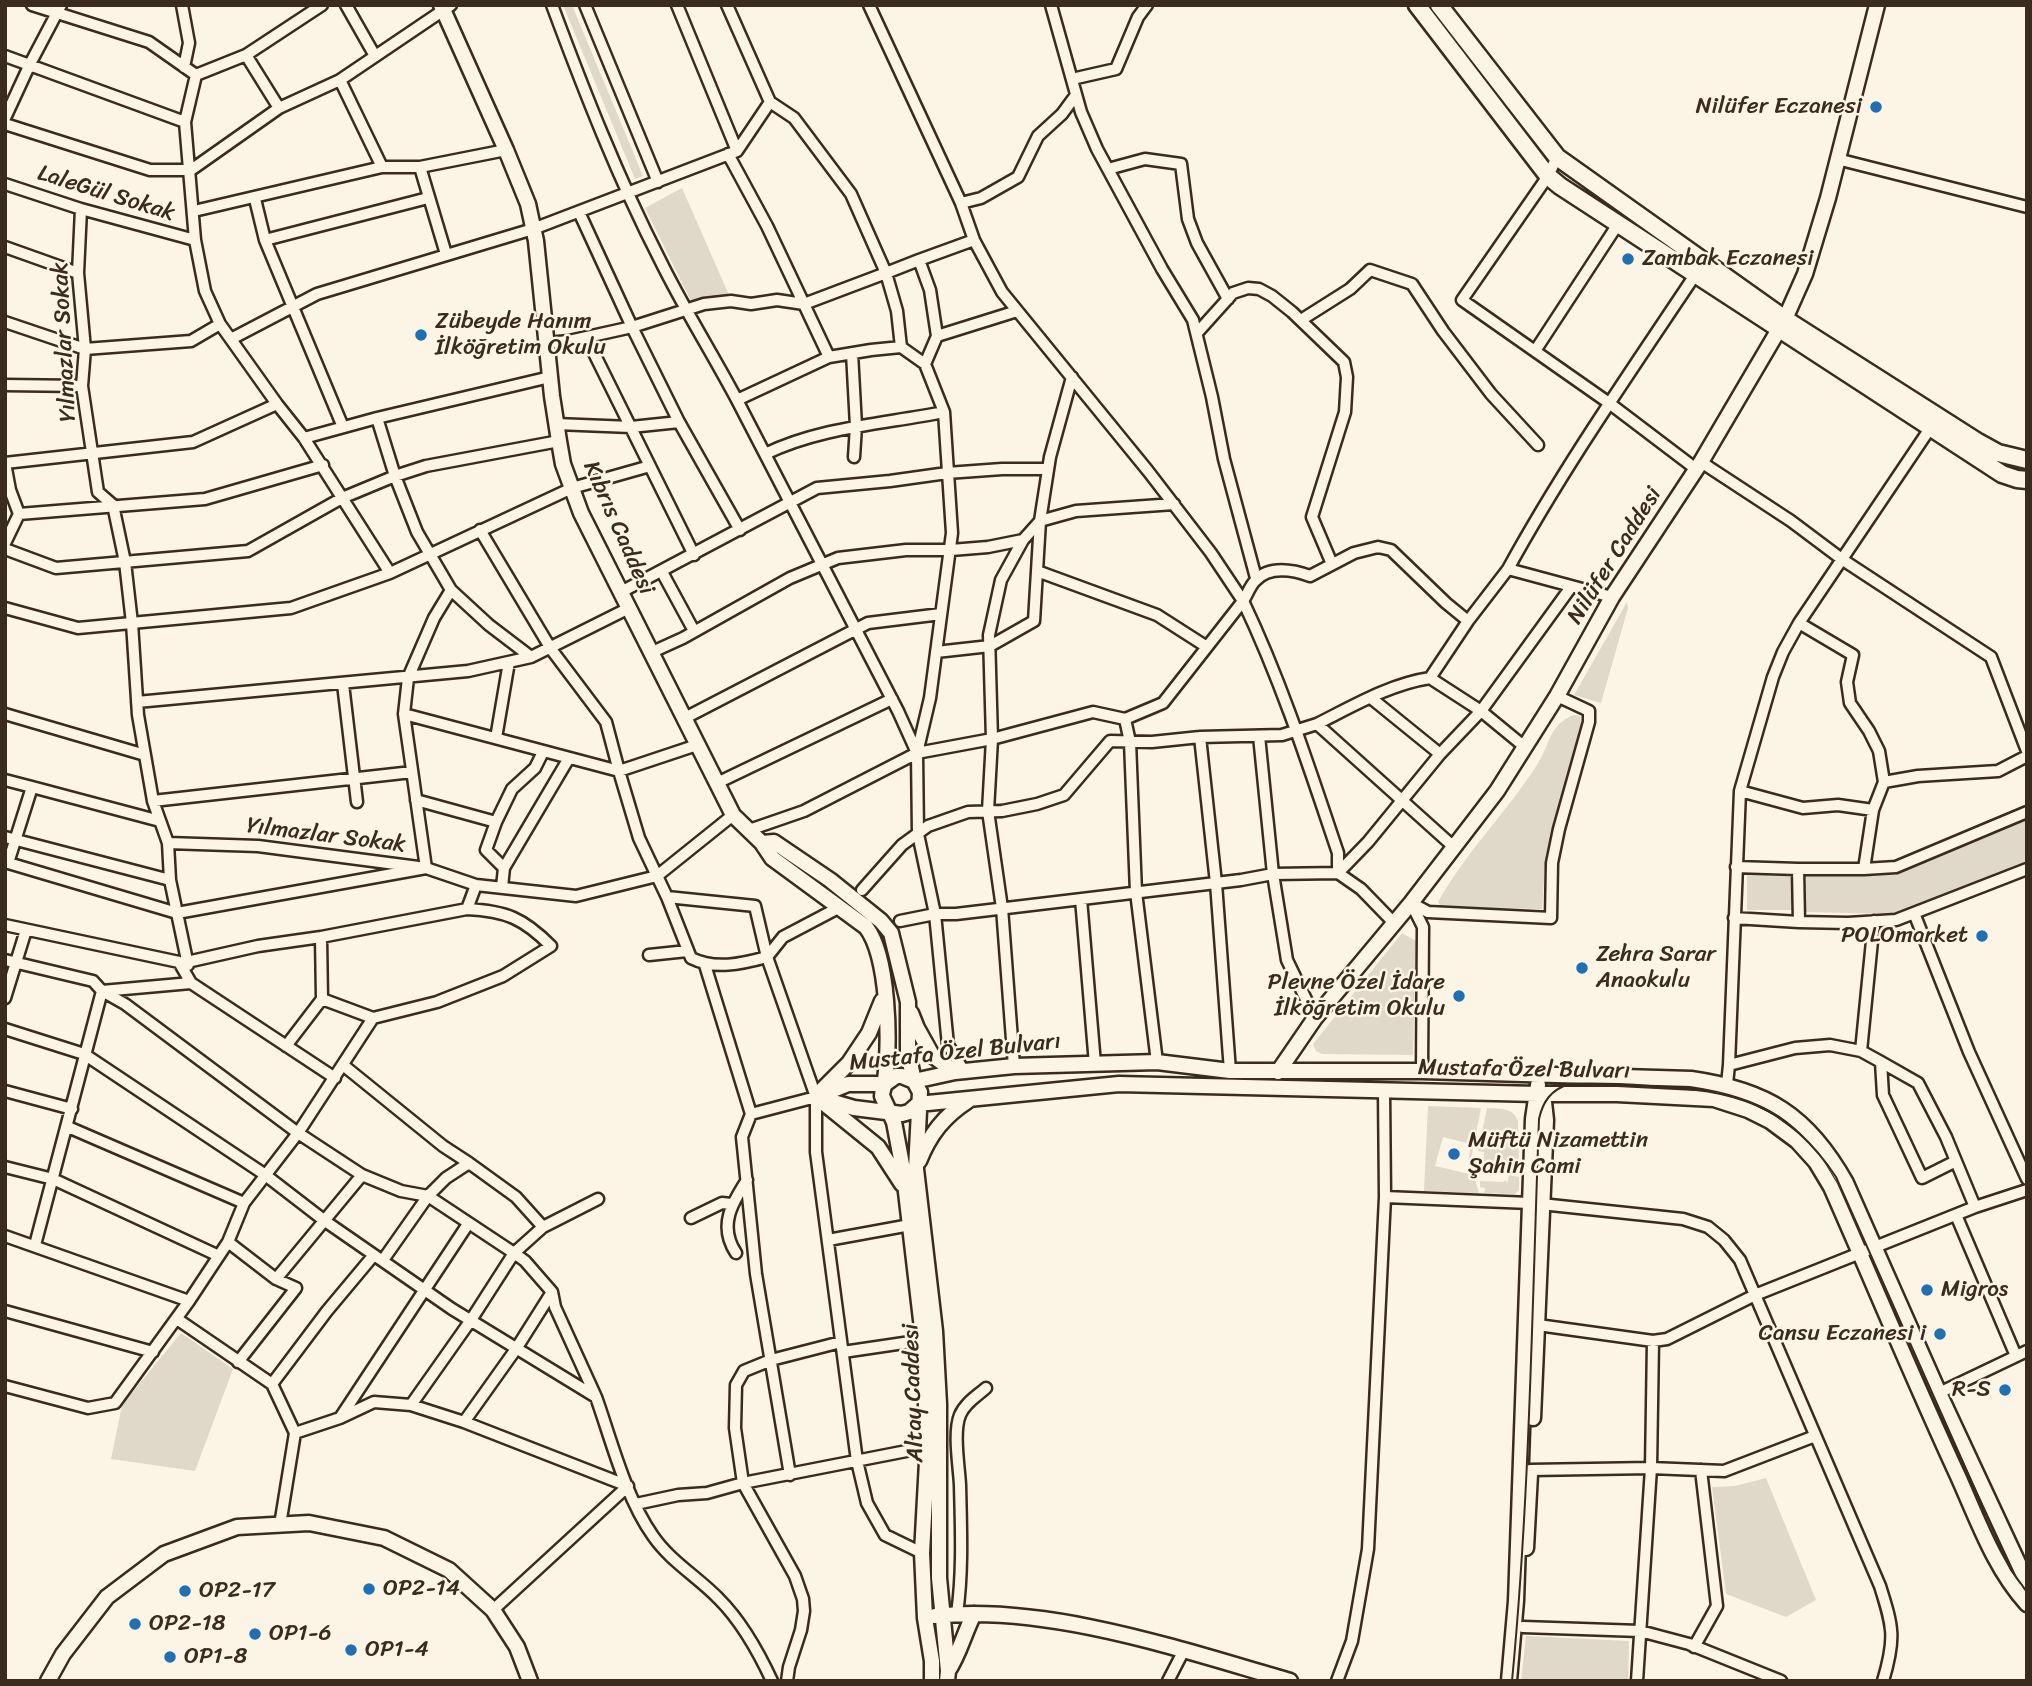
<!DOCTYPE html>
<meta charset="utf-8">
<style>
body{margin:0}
#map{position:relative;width:2032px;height:1686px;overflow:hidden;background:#fcf5e5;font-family:Sriracha,sans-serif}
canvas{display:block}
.frame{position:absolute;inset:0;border:7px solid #3b2a1e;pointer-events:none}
</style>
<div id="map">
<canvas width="2032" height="1686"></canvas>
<div class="frame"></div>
</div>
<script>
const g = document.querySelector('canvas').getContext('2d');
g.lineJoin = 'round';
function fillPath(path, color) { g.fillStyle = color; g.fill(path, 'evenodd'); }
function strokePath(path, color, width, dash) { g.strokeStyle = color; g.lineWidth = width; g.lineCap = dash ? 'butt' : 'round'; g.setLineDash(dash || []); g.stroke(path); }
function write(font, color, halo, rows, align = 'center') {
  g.font = font + ' Sriracha,sans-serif'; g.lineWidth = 5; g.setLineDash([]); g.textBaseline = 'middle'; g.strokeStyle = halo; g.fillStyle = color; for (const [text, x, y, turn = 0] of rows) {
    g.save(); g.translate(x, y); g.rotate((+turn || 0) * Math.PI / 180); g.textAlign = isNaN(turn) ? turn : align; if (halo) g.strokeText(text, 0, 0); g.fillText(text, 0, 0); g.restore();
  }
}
fillPath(new Path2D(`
 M563,5H572L643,176L635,179Z
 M682,188L729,295L691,301L645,208Z
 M1627,602L1628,608L1601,703L1574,695Z
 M1574,715L1580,716L1581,723L1545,864L1542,909L1441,907L1438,902C1466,852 1506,813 1537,765C1550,745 1549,724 1574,715Z
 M2027,818V861L1915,908L1893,914L1803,912V873L1900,872Z
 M1747,871L1795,872L1794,910H1747Z
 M1402,933L1416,941L1413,1055L1322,1054L1316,1051L1313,1044Z
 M1428,1106L1481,1108L1470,1164L1468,1163L1471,1144L1443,1137L1435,1166L1474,1175L1479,1193L1424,1191Z
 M1487,1108C1500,1109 1513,1107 1518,1121L1519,1173L1483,1171L1484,1152L1478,1151Z
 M1509,1175L1519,1177V1190L1515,1194L1484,1193L1485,1188L1480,1187V1181L1503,1182L1506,1180L1507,1184Z
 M181,1333L233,1369L195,1471L111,1459L122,1405Z
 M1766,1478L1816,1600L1786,1617L1726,1594L1712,1487L1735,1486Z
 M1526,1636L1629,1641L1628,1681H1521Z`), '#e0d8c8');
const street = new Path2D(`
 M32,5L149,42L196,75
 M182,5L189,43L184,67
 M346,5L375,56
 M552,5C584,91 618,178 660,260C683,307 712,353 737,400L829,357L871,350L901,347L925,364L937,336L1017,311
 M585,5L658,182
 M677,5L737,151
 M869,5L961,203L981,198L1018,177L1038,136L1062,114L1076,95
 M1051,5L1081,112L1097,149L1162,269L1193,320L1212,397L1224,459L1256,578
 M246,55L279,108
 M5,56L185,122
 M196,75L246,55L322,5
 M1072,79L1116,69L1138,17L1147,5
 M340,80L382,167
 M5,118L30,64L61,5
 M5,124L150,170H191
 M728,154L767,226L829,357
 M1557,157L1548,176L1462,300L1609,403L1696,469
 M1837,159L2027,207
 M420,167L506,150
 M1108,169L1145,159L1181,164L1188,219L1197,243L1228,299
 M191,170L279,108L340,80L451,5
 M5,184L81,209L195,240
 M255,199L265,240L343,427
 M961,203L974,240L1002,292L1148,471L1211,553L1243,601L1163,703L1125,719
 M81,209L78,273L85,349L82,386L98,492L113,505L125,562L132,623L138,715L153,801L168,843L258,846L426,868L404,714L619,771L639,838L667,897L755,906L767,957L783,937L840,907
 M194,211L382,167H420L446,254
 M579,212L632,327L679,422
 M265,240L428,198
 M5,247L78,273
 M919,260L974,240
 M1301,320L1350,289L1370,270L1412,284L1443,331L1491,394L1538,445
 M5,322L85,349L191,341L220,324
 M1197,333L1233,293L1248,288L1259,289L1272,296L1292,312L1344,362L1347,377L1345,412L1312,517L1332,564
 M586,337L694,555
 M231,339L317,294L533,229L737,151L770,102L727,5
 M547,343L569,341L632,327L704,304L731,301L751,304L777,300L804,304L886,273L851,194L794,118L770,102
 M901,347L897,311L886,273L919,260L930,290L937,336
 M1535,351L1618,224
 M852,353L856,426L854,457
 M1072,377L1050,457L1040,521L1076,511L1174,504
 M5,385L82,386
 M737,400L898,711L917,753L930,698L952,533L944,412L925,364
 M377,418L550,377
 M556,424L631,427L679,422L740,530
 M1933,424L1799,623L1783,652L1773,677L1740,791L1729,1065L1795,1048L1830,1045L1861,1051L1881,1062L1918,1083L1946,1137L1975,1207
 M304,438L377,418L395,476L417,532L451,590L434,618L408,678L404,714
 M765,454C821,427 883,424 944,412
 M1701,462L1791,521L1843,560L1991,657L2027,751
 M19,514L205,499L323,465
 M480,530L551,649L606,722L619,771L697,745
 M5,543L19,514L10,490L5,463L193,442L277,404
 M5,549L56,568L248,551L342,498L395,476L426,466L559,441
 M1508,569C1564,467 1631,371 1695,275
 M1037,571L1157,615L1207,647
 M662,572L694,631
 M390,573L572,488L650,466
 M451,590L489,625L531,657
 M621,592L817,488L890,481L947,473L1002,469H1048
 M5,608L78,628L291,608L390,573L304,438L277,404L220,324L205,291L195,240L185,122L196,75
 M1799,623L1853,655L1847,682L1850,703L1869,731L1879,751L1884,782L1918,776L1998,771L2027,756
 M650,653L683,638L790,578L838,558L906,550H951L988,547L1023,540L1040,521L1034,621L990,646L936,652
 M1430,678L1481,711L1526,748
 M343,684L357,802
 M1371,698L1440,754
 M137,702L468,671L531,657L629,608
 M5,714L145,755
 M683,719L868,623L941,614
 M1317,724C1353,706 1390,684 1430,678L1468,621L1508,569L1612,597
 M1259,736L1273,874L1287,960L1315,1018
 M1200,737L1216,883L1230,1071
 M496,738L509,662
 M917,753L918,834L935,914L948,1045L964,1071
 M5,780L32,787
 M717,783L892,699
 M1740,791L1803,808L1838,805L1873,810
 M416,800L496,822
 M153,801L412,772
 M749,830L804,811L917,753L992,739L1093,712L1125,719L1130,742L1136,892L1157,1062
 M5,837L170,880
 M168,843L170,880L188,965
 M5,862L177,913L426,868L476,885L467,909L321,937L258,946L187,962
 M8,863L32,787L160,821
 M1736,867L1798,869
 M504,868L486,850L496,822L512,789L535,768L543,752
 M1864,869L1896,867L2027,812
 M476,885L576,896L657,876L733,815
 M502,887L504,868L569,758
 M862,890L902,845L928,826L968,812L1002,811L1037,804L1064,795L1110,741L1152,742L1200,737L1282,735L1317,724L1455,848
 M667,897L691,958C715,970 741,964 767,957L816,1097V1152L857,1461L867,1503L885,1535L922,1553
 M1081,899L1095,1064
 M1914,913L1969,1052L2027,1179
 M1734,918L1799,922L1798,869H1864L1873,810L1884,782
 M900,921L935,914H956L1241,880L1273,874L1338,873V853C1309,767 1282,683 1243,601C1247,595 1250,586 1255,581C1269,565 1294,570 1310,576L1354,553L1378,547L1391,550L1446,603L1468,621
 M1799,922L1848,923L1896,920L2027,869
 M1394,923L1361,889L1338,873L1368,842L1440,754L1481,711L1571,587
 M5,925L179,962L191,983L335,1078
 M321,937L322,999L373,1018L437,1002L503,976L551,946C523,918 506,911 467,909
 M649,955L687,951
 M5,960L93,981L102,991L125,1004L298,1133L362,1175L276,1279L228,1242
 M705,965L751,1114
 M5,998L26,930
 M5,1029L84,1054L264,1174L325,1221L452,1309L596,1397L555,1307L552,1292L525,1261L514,1253L428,1196L401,1191L362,1175
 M286,1046L322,999
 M1861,1051L1874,921
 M1881,1062L1883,1095L1922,1178L1956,1161
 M343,1065L443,1146L469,1163
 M1014,1066L1002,908L988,811L992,739L989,635L1001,580L1023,540
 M1422,1071L1423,927L1411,903L1428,912L1551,918L1552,863L1559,829L1589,722V711L1557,696
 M1727,1084L1729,1065
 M5,1091L72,1109
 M68,1127L244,1203
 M5,1167L53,1179L219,1256
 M1385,1197L1530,1203
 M1541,1204L1683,1219L1708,1227L1724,1240L1740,1260L1880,1586C1893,1627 1896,1638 1883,1681
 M1956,1215L2016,1356
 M691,1218L722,1203L731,1204
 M543,1227L598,1199
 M5,1236L189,1301
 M828,1240L910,1225
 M35,1245L102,991L191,983
 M736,1253C718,1226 732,1203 747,1180
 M383,1260L428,1196L446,1178L469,1163L516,1197L543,1227L514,1253L471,1320L411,1405
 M5,1311L153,1352
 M177,1319L272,1384L295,1433L280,1525
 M1538,1325L1653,1341L1667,1339L1755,1295L1975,1207L2027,1190
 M843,1352L924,1340
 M238,1362L296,1288L276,1279
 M272,1384L327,1311L373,1256
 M5,1386L88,1408L115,1403L189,1301L228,1242L244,1203L298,1133L373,1018
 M1939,1393L2027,1351
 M596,1397C612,1442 625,1496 653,1536C671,1562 698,1577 719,1599C741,1621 759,1653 772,1681
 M340,1418L374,1402L411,1405L464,1422L628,1486L493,1610
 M464,1422L516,1349L552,1292
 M295,1433L340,1418L468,1224
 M1530,1470L1651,1468L1724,1471L1815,1436
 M790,1475L756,1274L742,1137L751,1114L816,1097
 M636,1504L678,1495L707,1493L743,1483L927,1447
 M957,1614C963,1571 961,1528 960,1485C959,1466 953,1432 960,1415C965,1403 977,1396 986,1388
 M1523,1627L1640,1631L1689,1644L1781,1681
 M1694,1647L1717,1606L1701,1470
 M787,1681L789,1667L801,1630L804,1611L803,1599L795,1576L743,1483L735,1428L736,1385L744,1371L771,1360L841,1342
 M1168,1681L1184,1650
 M1337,1681L1352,1641L1368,1549L1385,1197L1384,1091
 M1637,1681L1651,1468L1653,1341`);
const secondary = new Path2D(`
 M441,5L506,150L528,204L536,241L552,396L559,441L563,464L581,513L733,815L762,843L772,858L866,927C889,957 890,1042 885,1080C885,1086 882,1090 882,1096L894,1122L904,1175L925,1354L927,1462L922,1553L925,1618L932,1661V1681
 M762,843L774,842L830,880L881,921L891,933L908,1002V1053L914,1081L920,1092L916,1169L935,1331L939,1404V1578L948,1671L947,1681
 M911,1013L917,1028L932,1055L955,1072
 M1278,1072L1315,1018L1411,903L1497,791L1557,696L1612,597L1701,462L1785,319L1805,274L1828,198L1877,5
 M819,1093L849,1063L869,1033L882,1001
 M816,1097L854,1108L902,1114L909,1112L918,1104L1119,1084L1537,1094H1617L1714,1099L1748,1110L1770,1121L1797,1141L1816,1162L1831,1187C1873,1282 1913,1379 1957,1474C1977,1518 1994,1568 2027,1604
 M816,1097L848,1084H885L896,1076H902L914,1081L955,1072L1014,1066L1157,1062L1230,1071H1422L1691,1079C1767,1090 1808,1115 1846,1183L1939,1393L2027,1582
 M825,1104L878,1147L902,1184
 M919,1161C930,1134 944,1116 969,1100
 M1533,1418L1546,1120L1544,1102L1537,1094
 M1526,1548L1530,1474
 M935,1616C1048,1604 1182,1650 1290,1681
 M948,1671C960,1653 964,1633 974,1614
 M48,1681L63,1654L107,1597L164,1554L237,1527L309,1523L384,1538L449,1570L493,1610L517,1647L530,1681
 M1509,1681L1516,1601L1533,1119L1538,1085`);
const primary = new Path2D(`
 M1417,5L1548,176L1560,186L2002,474L2017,479L2027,480
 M1439,5L1557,157L1785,319L1978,442L1998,453L2027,460`);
strokePath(street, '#3b2a1e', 15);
strokePath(secondary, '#3b2a1e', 19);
strokePath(primary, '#3b2a1e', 21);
strokePath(street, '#fcf5e5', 10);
strokePath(secondary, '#fcf5e5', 14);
strokePath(primary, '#fcf5e5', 16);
strokePath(new Path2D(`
 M1512,1681C1530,1494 1532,1306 1539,1119C1543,1101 1551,1090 1569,1084C1596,1083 1623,1084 1650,1086C1734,1090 1787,1103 1836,1177L2011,1570L2027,1592`), '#3b2a1e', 2);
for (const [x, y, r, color] of [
 [1876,107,7,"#1f6fb2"],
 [1628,259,7,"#1f6fb2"],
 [421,335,7,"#1f6fb2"],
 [1982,936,7,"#1f6fb2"],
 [1582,968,7,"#1f6fb2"],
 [1459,996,7,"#1f6fb2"],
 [1454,1154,7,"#1f6fb2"],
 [1927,1290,7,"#1f6fb2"],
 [1940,1334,7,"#1f6fb2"],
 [2005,1390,7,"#1f6fb2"],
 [369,1589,7,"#1f6fb2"],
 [185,1591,7,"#1f6fb2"],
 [135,1624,7,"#1f6fb2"],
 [255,1634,7,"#1f6fb2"],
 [351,1650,7,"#1f6fb2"],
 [170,1657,7,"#1f6fb2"]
]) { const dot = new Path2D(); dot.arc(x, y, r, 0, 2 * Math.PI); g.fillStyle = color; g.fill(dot); strokePath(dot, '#fcf5e5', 2.5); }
write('23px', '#3b2a1e', '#fcf5e5', [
 ["Nilüfer Eczanesi",1862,107,"right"],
 ["Zambak Eczanesi",1642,259],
 ["Zübeyde Hanım",435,322],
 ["İlköğretim Okulu",435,348],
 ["POLOmarket",1968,936,"right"],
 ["Zehra Sarar",1596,955],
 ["Anaokulu",1596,981],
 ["Plevne Özel İdare",1445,983,"right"],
 ["İlköğretim Okulu",1445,1009,"right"],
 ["Müftü Nizamettin",1468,1141],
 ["Şahin Cami",1468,1167],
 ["Migros",1941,1290],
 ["Cansu Eczanesi i",1926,1334,"right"],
 ["R-S",1991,1390,"right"],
 ["OP2-14",383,1589],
 ["OP2-17",199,1591],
 ["OP2-18",149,1624],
 ["OP1-6",269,1634],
 ["OP1-4",365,1650],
 ["OP1-8",184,1657]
], 'left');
write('23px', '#3b2a1e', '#fcf5e5', [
 ["LaleGül Sokak",106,194,17],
 ["Yılmazlar Sokak",65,342,-93],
 ["Kıbrıs Caddesi",618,528,66],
 ["Nilüfer Caddesi",1615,556,-58],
 ["Yılmazlar Sokak",326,836,7],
 ["Mustafa Özel Bulvarı",955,1053,-6],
 ["Mustafa Özel Bulvarı",1524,1070,1],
 ["Altay Caddesi",914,1393,-92]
]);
</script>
